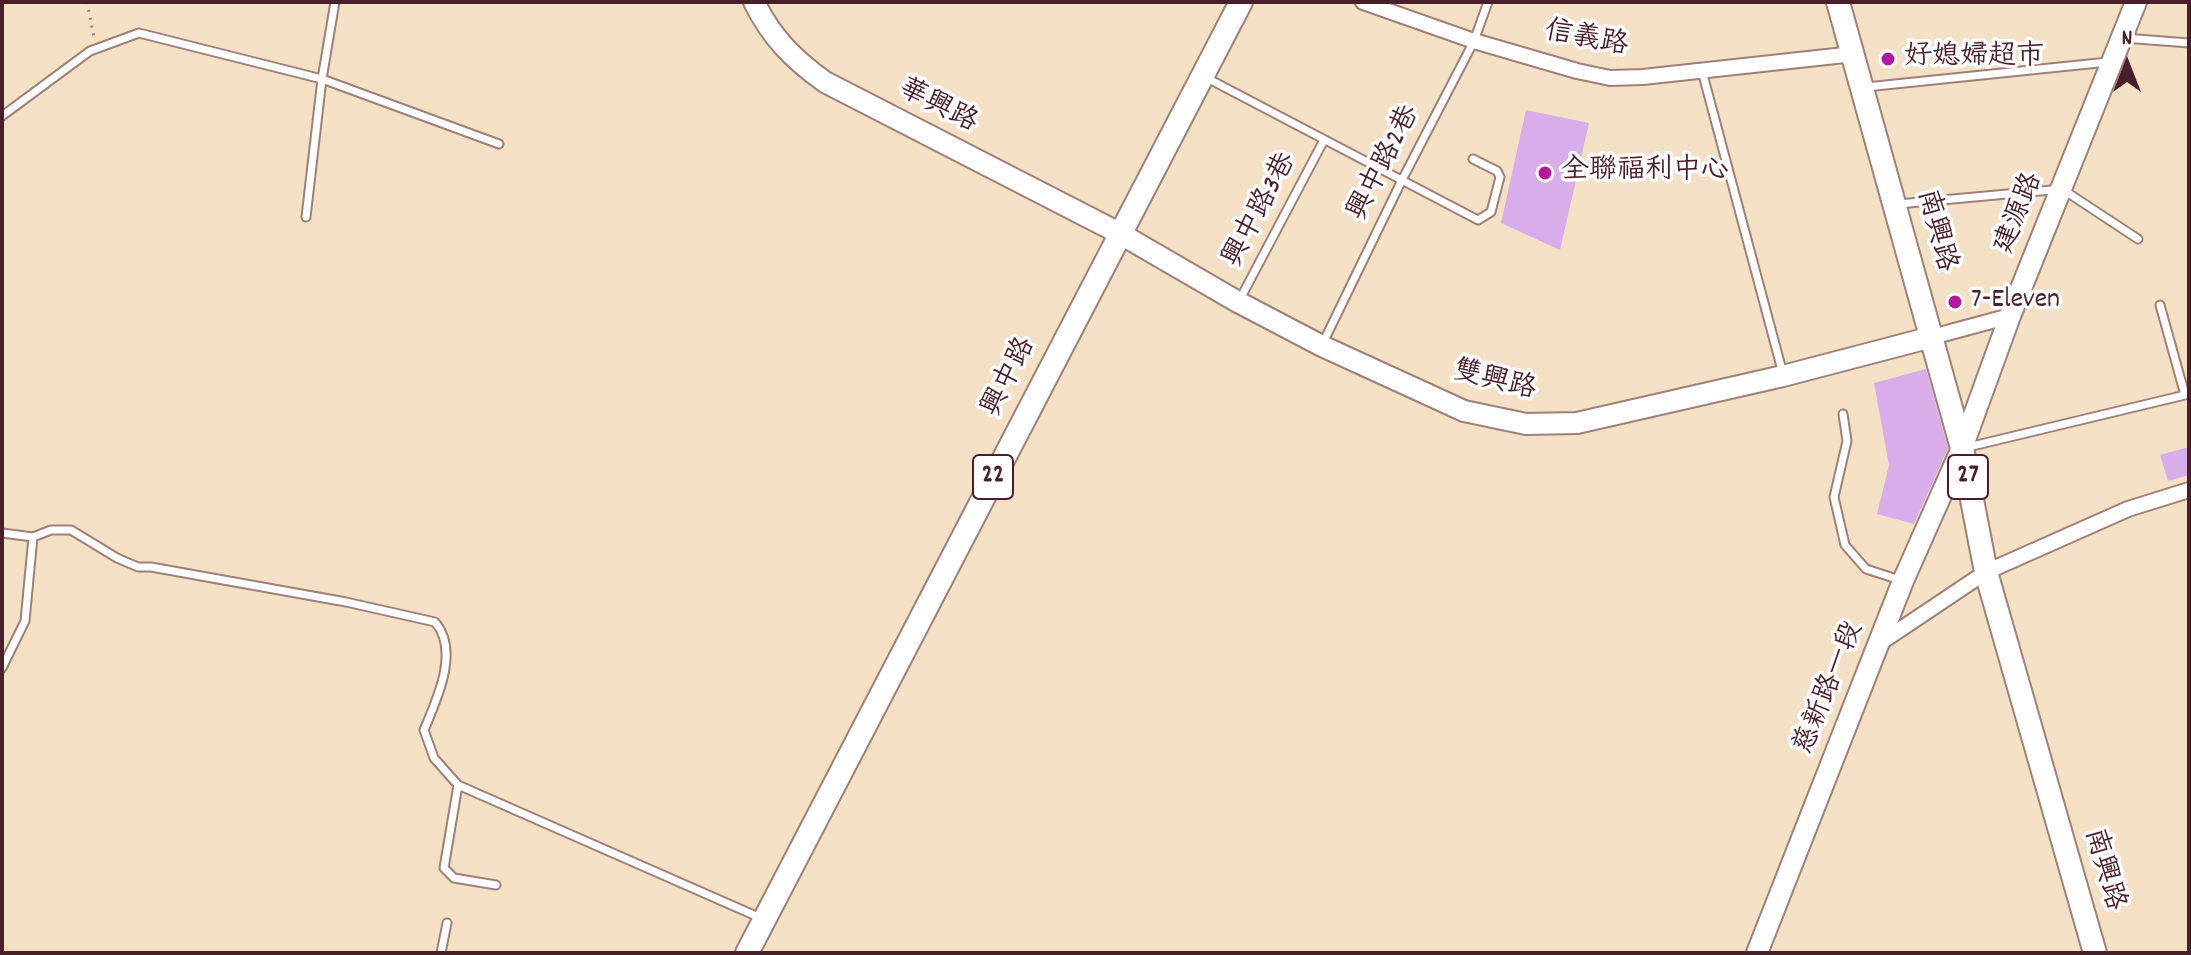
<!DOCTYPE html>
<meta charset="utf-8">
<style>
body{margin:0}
#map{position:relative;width:2191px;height:955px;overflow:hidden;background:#f4e0c4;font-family:Dekko,sans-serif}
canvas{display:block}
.frame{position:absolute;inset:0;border:4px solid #4a1f2b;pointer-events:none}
.north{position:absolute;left:2087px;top:24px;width:80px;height:80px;-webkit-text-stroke:6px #fff;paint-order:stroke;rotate:0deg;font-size:22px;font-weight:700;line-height:32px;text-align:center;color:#4a1f2b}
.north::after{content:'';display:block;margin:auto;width:28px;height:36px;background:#4a1f2b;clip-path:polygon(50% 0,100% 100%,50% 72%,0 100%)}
</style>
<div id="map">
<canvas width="2191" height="955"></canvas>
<div class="frame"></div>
<div class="north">N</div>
</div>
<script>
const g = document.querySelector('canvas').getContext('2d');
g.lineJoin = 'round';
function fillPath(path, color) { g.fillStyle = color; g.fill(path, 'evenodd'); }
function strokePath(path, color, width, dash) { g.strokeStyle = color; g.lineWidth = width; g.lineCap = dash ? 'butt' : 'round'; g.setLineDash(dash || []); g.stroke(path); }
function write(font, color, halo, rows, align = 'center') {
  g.font = font + ' Dekko,"LXGW WenKai TC",sans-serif'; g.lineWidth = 7; g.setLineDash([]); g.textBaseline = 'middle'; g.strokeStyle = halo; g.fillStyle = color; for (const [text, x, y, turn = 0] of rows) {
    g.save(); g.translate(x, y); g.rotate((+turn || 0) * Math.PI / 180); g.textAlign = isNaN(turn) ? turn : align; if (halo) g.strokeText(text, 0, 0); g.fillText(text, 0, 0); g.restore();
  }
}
fillPath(new Path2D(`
 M1526,110L1589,123L1560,250L1501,223Z
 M1926,369L1948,448L1914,524L1877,514L1889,465L1874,383Z
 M2189,447V475L2168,481L2160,455Z`), '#d8ade9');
const lane = new Path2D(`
 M2124,38L2189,43
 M1702,71L1783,374
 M1205,77L1478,220L1491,212L1500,177L1497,171L1473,159
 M1866,87L2108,62
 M2,116L90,51L139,33L322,79L335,2
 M1898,204L2062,189L2138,239
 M306,217L322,79L499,144
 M1239,301L1324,140
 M1322,345L1402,180L1474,41L1488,2
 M1843,414L1847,441L1834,497L1845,545L1866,569L1900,580
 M1964,448L2185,395L2160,305
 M2,533L33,537L51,530H71L117,558L138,567H151L346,602L435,622C460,651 437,699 424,730L434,758L458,785L763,919
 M2,668L25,621L33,537
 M458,785L444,868L454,878L496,885
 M441,953L447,923`);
const street = new Path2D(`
 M1363,2L1474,41L1577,71L1610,78L1643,77L1854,54
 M1932,337L2010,316
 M1880,643L1986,572L2128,509L2189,490`);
const secondary = new Path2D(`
 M754,2C772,38 793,59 825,82L1119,233L1238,302L1322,346L1464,411L1526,424L1577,423L1783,376L1932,337
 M1757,953L1903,581L1962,448L2010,316L2136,2`);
const primary = new Path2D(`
 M1838,2L1962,448L1986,572L2095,953
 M747,953L1241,2`);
strokePath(lane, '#9f8078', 11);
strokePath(street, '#9f8078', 18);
strokePath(secondary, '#9f8078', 24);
strokePath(primary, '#9f8078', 26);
strokePath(new Path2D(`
 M87,2L94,37`), '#9f8078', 3, [2, 6]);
strokePath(lane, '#fff', 7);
strokePath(street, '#fff', 14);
strokePath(secondary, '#fff', 20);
strokePath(primary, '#fff', 22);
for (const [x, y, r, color] of [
 [1888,59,8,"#b5179e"],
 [1545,173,8,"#b5179e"],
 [1955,302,8,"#b5179e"]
]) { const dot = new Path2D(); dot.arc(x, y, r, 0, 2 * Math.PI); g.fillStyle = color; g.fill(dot); strokePath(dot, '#fff', 3); }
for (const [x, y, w] of [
 [993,477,40],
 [1968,477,40]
]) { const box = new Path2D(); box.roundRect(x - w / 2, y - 22, w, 44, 6); g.fillStyle = '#fff'; g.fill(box); strokePath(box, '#4a1f2b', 2); }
write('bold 26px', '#4a1f2b', null, [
 ["22",993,477],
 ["27",1968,477]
]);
write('28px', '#4a1f2b', '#fff', [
 ["信義路",1586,41,11],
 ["華興路",937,108,27],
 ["興中路2巷",1386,164,-63],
 ["興中路3巷",1262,211,-62],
 ["建源路",2021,214,-68],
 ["南興路",1934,231,75],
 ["興中路",1011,378,-63],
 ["雙興路",1494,383,14],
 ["慈新路一段",1831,689,-68],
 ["南興路",2102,870,74]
]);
write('28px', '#4a1f2b', '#fff', [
 ["好媳婦超市",1904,59],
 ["全聯福利中心",1561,173],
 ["7-Eleven",1971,302]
], 'left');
</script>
